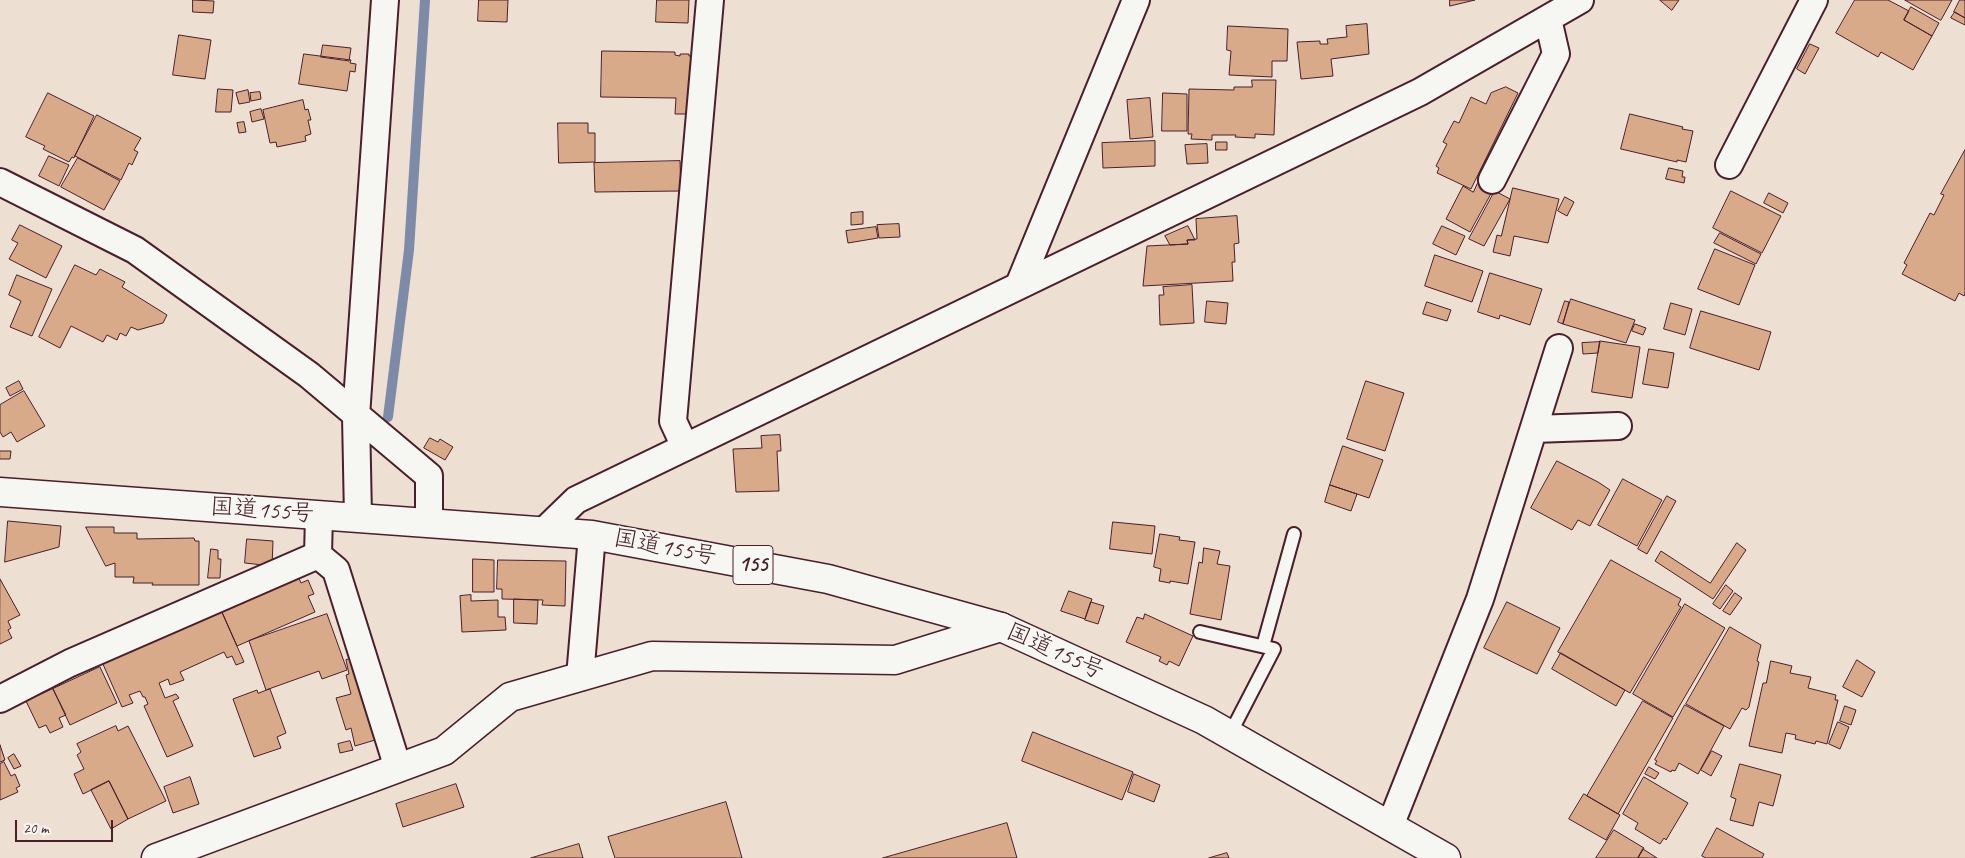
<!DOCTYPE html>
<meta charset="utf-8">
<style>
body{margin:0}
#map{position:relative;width:1965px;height:858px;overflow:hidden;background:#eddfd2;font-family:Caveat,sans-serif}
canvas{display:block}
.scale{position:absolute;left:15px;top:820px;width:98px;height:22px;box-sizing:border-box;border:2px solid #4a1f2b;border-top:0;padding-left:6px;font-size:15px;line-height:18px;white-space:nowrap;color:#4a1f2b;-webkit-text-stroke:4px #f6f6f2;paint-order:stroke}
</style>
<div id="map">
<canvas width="1965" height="858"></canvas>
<div class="scale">20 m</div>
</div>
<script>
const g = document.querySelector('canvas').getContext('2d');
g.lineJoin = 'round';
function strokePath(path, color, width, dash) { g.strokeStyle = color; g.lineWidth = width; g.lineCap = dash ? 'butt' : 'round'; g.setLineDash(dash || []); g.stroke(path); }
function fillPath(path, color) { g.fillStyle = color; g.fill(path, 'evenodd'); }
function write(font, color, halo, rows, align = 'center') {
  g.font = font + ' Caveat,"Klee One",sans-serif'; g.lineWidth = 4; g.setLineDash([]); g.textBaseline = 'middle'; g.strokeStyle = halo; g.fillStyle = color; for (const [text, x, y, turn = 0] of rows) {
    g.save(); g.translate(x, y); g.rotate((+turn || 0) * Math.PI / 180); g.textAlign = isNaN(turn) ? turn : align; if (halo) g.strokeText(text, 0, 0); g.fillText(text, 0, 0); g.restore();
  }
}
strokePath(new Path2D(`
 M388,417L409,250L425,0`), '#7d8aa8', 10);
const building = new Path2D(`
 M193,0L214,1L213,13L193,12Z
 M479,0H508L507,22L478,21Z
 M657,0H689L688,23L656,22Z
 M1450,0H1475L1450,6Z
 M1660,0H1679L1672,10Z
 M1855,0H1888L1909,11L1904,20L1932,36L1913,70L1881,52L1878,57L1836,33Z
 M1905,0H1952L1941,20Z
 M1960,0H1965V18L1954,12Z
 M1911,7L1939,23L1932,36L1904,20Z
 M1955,12L1965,18V25L1951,18Z
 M1367,24L1369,54L1331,59L1333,76L1301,79L1297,42L1320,41V44H1328L1327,39L1347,37L1346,26Z
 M1228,26L1288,29L1287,61H1272V77L1229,75L1231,51L1227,50Z
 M179,35L211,40L205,79L173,75Z
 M1810,44L1819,48L1805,74L1797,69Z
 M323,45L351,48L349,61L321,57Z
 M602,51L675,52V55L680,56V54H689V56H692V114H675L676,98L601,97Z
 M304,54L351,60L350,63L356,64L355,72L350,71L347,91L299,84Z
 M1252,80H1276L1274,135L1255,134V138L1235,137L1236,135H1212V140L1191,139L1192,134H1188L1189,89L1234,90V87H1252Z
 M1506,87L1518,93L1471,189L1437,173L1439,168L1436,166L1447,144L1443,142L1454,121L1459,123L1471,97L1486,104L1491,93Z
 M218,89L233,90L231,112H216Z
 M248,90L250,102L239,104L236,93Z
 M260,92L261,99L251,101L250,93Z
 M48,93L94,116L74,158L72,157L69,162L43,149L45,146L26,137Z
 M1163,93L1187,94V131H1162Z
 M1150,98L1153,137L1130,139L1127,100Z
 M303,100L305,110L308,109L311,120H308L311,134L305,136L306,141L277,147L276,142L270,143L263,110Z
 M261,109L264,119L252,122L250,112Z
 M1630,114L1683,127L1682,129L1693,131L1686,162L1677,160V162L1621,149Z
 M97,115L141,138L134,150L138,152L132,165L129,163L121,180L75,156Z
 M244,122L246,132L239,133L237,123Z
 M558,123H588V133H595V162L559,163Z
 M1155,141V166L1103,168L1102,143Z
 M1216,142H1227V150H1216Z
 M1207,144L1208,163L1187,164L1185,145Z
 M1965,150V293L1964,296L1959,293L1955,301L1902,274L1907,265L1904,263L1930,213L1934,215L1944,195L1941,194Z
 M49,156L69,165L59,186L39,176Z
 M78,158L120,181L104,210L61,187Z
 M680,161L681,191L595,192L594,163Z
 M1669,168L1683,171L1682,177H1685L1684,183L1666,179Z
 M1478,183L1493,190L1470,232L1446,219L1463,186L1473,192Z
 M1513,188L1559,199L1548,243L1514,236L1510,256L1493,252L1497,235L1501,236Z
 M1495,191L1510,199L1484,246L1469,239Z
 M1731,191L1781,216L1762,253L1713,228Z
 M1769,193L1788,203L1783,213L1764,203Z
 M1565,197L1574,202L1567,216L1558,211Z
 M863,212V224L851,225V213Z
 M1237,216L1239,243L1234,244L1235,262H1232L1233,281L1143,286L1147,246L1188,244L1187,240L1197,239L1196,219Z
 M899,224L900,237L879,238L877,225Z
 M20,225L62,246L46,278L9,259L18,243L12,240Z
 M1188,226L1195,240H1187L1188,244L1170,245L1165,236Z
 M1442,226L1465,236L1456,255L1433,244Z
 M876,227L878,238L848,243L846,231Z
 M1720,233L1761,254L1756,264L1714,243Z
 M1715,249L1755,265L1739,305L1698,289Z
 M1435,255L1483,271L1472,302L1425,286Z
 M75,265L96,275L100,269L125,282L122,287L167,315L163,323L138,330L131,327L126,336L120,333L117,340L107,335L103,342L71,326L60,348L39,337Z
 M1490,273L1542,289L1530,325L1500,315L1499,319L1478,312Z
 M17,275L52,289L32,336L10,327L21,301L9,295Z
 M1192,285L1194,323L1160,325L1159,295H1164L1163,287Z
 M1571,299L1635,320L1626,343L1563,324Z
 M1207,301L1228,303L1226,324L1205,322Z
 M1565,301L1569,302L1563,324L1558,322Z
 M1427,302L1451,310L1447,321L1423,314Z
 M1671,303L1692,309L1685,335L1664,329Z
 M1701,311L1771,332L1759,370L1690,348Z
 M1635,324L1646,328L1643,335L1632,331Z
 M1600,341L1640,347L1632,398L1592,392Z
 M1600,342L1598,353L1583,354L1582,343Z
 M1649,349L1674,353L1668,388L1643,384Z
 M19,381L23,389L10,396L6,388Z
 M1366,381L1404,393L1385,451L1347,439Z
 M24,391L45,426L17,442L11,432L3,437L0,432V405Z
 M780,435L781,451H777L779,491L736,492L733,449L762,448L761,436Z
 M430,438L438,442L440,439L453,447L445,460L424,448Z
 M1343,446L1383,460L1369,498L1330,485Z
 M0,451H11L10,459H0Z
 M1557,461L1598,482L1610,490L1590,526L1578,520L1572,530L1531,508Z
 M1623,479L1662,500L1637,546L1598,525Z
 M1330,485L1357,494L1351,511L1325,502Z
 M1667,496L1676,501L1647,554L1638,549Z
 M8,521L61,526L59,547L5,562Z
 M1113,522L1155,526L1152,554L1110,549Z
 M86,527H114V533H137V539L194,538L195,541H199V585H152L153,583H133L134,577H115V563L106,566Z
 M1160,534L1180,537L1179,540L1195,542L1188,584L1170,581V583L1159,581L1161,569L1154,567Z
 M247,539L273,541L272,566L245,563Z
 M1737,543L1746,550L1713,599L1655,561L1661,551L1710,583Z
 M1204,548L1220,551L1217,564L1230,566L1221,620L1190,614L1199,562L1202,563Z
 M211,549L218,550V559H221L220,578H208Z
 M473,559L494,560V592H473Z
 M498,560L566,561L565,606L542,605L543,600L502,599V589H497Z
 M1611,560L1681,599L1678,605L1681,607L1630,693L1558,652Z
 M298,576L301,583L308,580L314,594L308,596L315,612L237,646L221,610Z
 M0,579L20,615L8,621L11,628L8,630L12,638L0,644Z
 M1726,585L1733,591L1720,609L1713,604Z
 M1069,591L1092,599L1085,619L1061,611Z
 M1735,593L1742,598L1730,615L1723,611Z
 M471,595V601L498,600V617H505L506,630L462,632L460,596Z
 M514,599L538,600L537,624L514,623Z
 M1091,602L1104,606L1098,624L1085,620Z
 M1507,602L1560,628L1537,674L1484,648Z
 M1685,604L1725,628L1673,717L1633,694Z
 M221,610L244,662L236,665L232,656L227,658L224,652L180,672L184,680L170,685L168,679L159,683L165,698L176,694L179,698L173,701L193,746L167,757L144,706L148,704L145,697H143L140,691L129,695L133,703L122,707L102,662Z
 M327,614L347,670L322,679L319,671L266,690L249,641Z
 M1145,614L1193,636L1179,666L1169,661L1167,665L1159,661L1161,657L1126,642L1137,617L1143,619Z
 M1730,627L1761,645L1757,661L1759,662L1749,707L1746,710L1742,708L1730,729L1686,704Z
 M1561,653L1625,690L1616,706L1552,669Z
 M358,657L382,738L355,746L351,728L346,730L336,698L351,694L346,675L349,674L346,660Z
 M1857,660L1875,672L1862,697L1843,687Z
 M1771,661L1792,666L1790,673L1811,677L1808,688L1836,695L1835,700H1838L1827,744L1816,741L1815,744L1795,739L1796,735L1786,733L1782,753L1749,746L1763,683H1766Z
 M100,667L117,703L70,725L53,689Z
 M53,689L66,715L59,718L63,727L50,733L46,725L39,728L26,701Z
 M270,689L286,733L277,737L281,748L254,757L233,699L257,690L258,693Z
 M1643,701L1673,718L1618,814L1587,796Z
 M1685,705L1724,726L1698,774L1679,763L1675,771L1672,770L1671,772L1655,764L1657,761L1655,760Z
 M1845,706L1856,710L1851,725L1840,721Z
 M1838,722L1849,727L1840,749L1829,744Z
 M116,726L118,731L128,726L166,801L128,819L109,781L83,794L74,774L84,769L77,755L81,752L77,744Z
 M1033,732L1133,772L1122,800L1022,761Z
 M350,741L353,750L340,753L338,744Z
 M0,745L5,760L0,762Z
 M1712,751L1722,756L1711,776L1701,770Z
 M14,754L21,766L14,769L8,758Z
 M4,762L11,776L15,774L20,786L16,788L18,792L0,800V764Z
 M1740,764L1781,775L1773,806L1759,802L1753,826L1730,820L1736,799L1731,797Z
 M1649,767L1659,773L1655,779L1645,774Z
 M1134,774L1160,785L1154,802L1128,792Z
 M190,777L199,804L173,813L164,787Z
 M1644,777L1688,803L1666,840L1664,838L1660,844L1635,829L1638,823L1623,814Z
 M109,781L128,819L111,829L91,790Z
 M456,784L464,807L403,827L396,804Z
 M1584,794L1620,815L1606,840L1569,819Z
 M726,802L742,858H615L608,837Z
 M1007,823L1017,858H883Z
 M1717,828L1764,854L1762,858H1706L1702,856Z
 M1614,830L1644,848L1638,858H1596Z
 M579,844L583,858H531Z
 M1643,849L1657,858H1638Z
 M1227,853L1229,858H1209Z`);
fillPath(building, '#d8aa89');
strokePath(building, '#4a1f2b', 1);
const lane = new Path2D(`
 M1200,632L1274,649L1230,734
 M1263,646L1294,534`);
const street = new Path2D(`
 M1729,165L1814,0
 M1492,180L1556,54L1548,19
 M0,182L135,250L309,375L429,476V523
 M1019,285L1136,0
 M1534,429L1618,426
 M685,447L673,421L710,0
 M358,517L356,416L385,0
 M544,531L576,500L1420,92L1580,0
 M318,555L336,570L398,768
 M580,677L592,535
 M0,699L70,663L318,555L319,515
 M1390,826L1480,599L1559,348`);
const secondary = new Path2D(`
 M156,858L444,751L510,697L652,656L895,660L1001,627`);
const highway = new Path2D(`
 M0,492L592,535L828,579L1001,627L1204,720L1446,858`);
strokePath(lane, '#4a1f2b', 16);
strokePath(street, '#4a1f2b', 30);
strokePath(secondary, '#4a1f2b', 31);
strokePath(highway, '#4a1f2b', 31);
strokePath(lane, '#f6f6f2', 12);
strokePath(street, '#f6f6f2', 26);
strokePath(secondary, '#f6f6f2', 28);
strokePath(highway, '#f6f6f2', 28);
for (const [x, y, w] of [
 [753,565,40]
]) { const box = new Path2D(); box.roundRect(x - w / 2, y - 19.5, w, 39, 4); g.fillStyle = '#f6f6f2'; g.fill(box); strokePath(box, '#4a1f2b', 1); }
write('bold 22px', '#4a1f2b', null, [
 ["155",753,565]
]);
write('24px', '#4a1f2b', '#f6f6f2', [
 ["国道155号",262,511,4],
 ["国道155号",665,548,11],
 ["国道155号",1055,652,24]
]);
</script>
